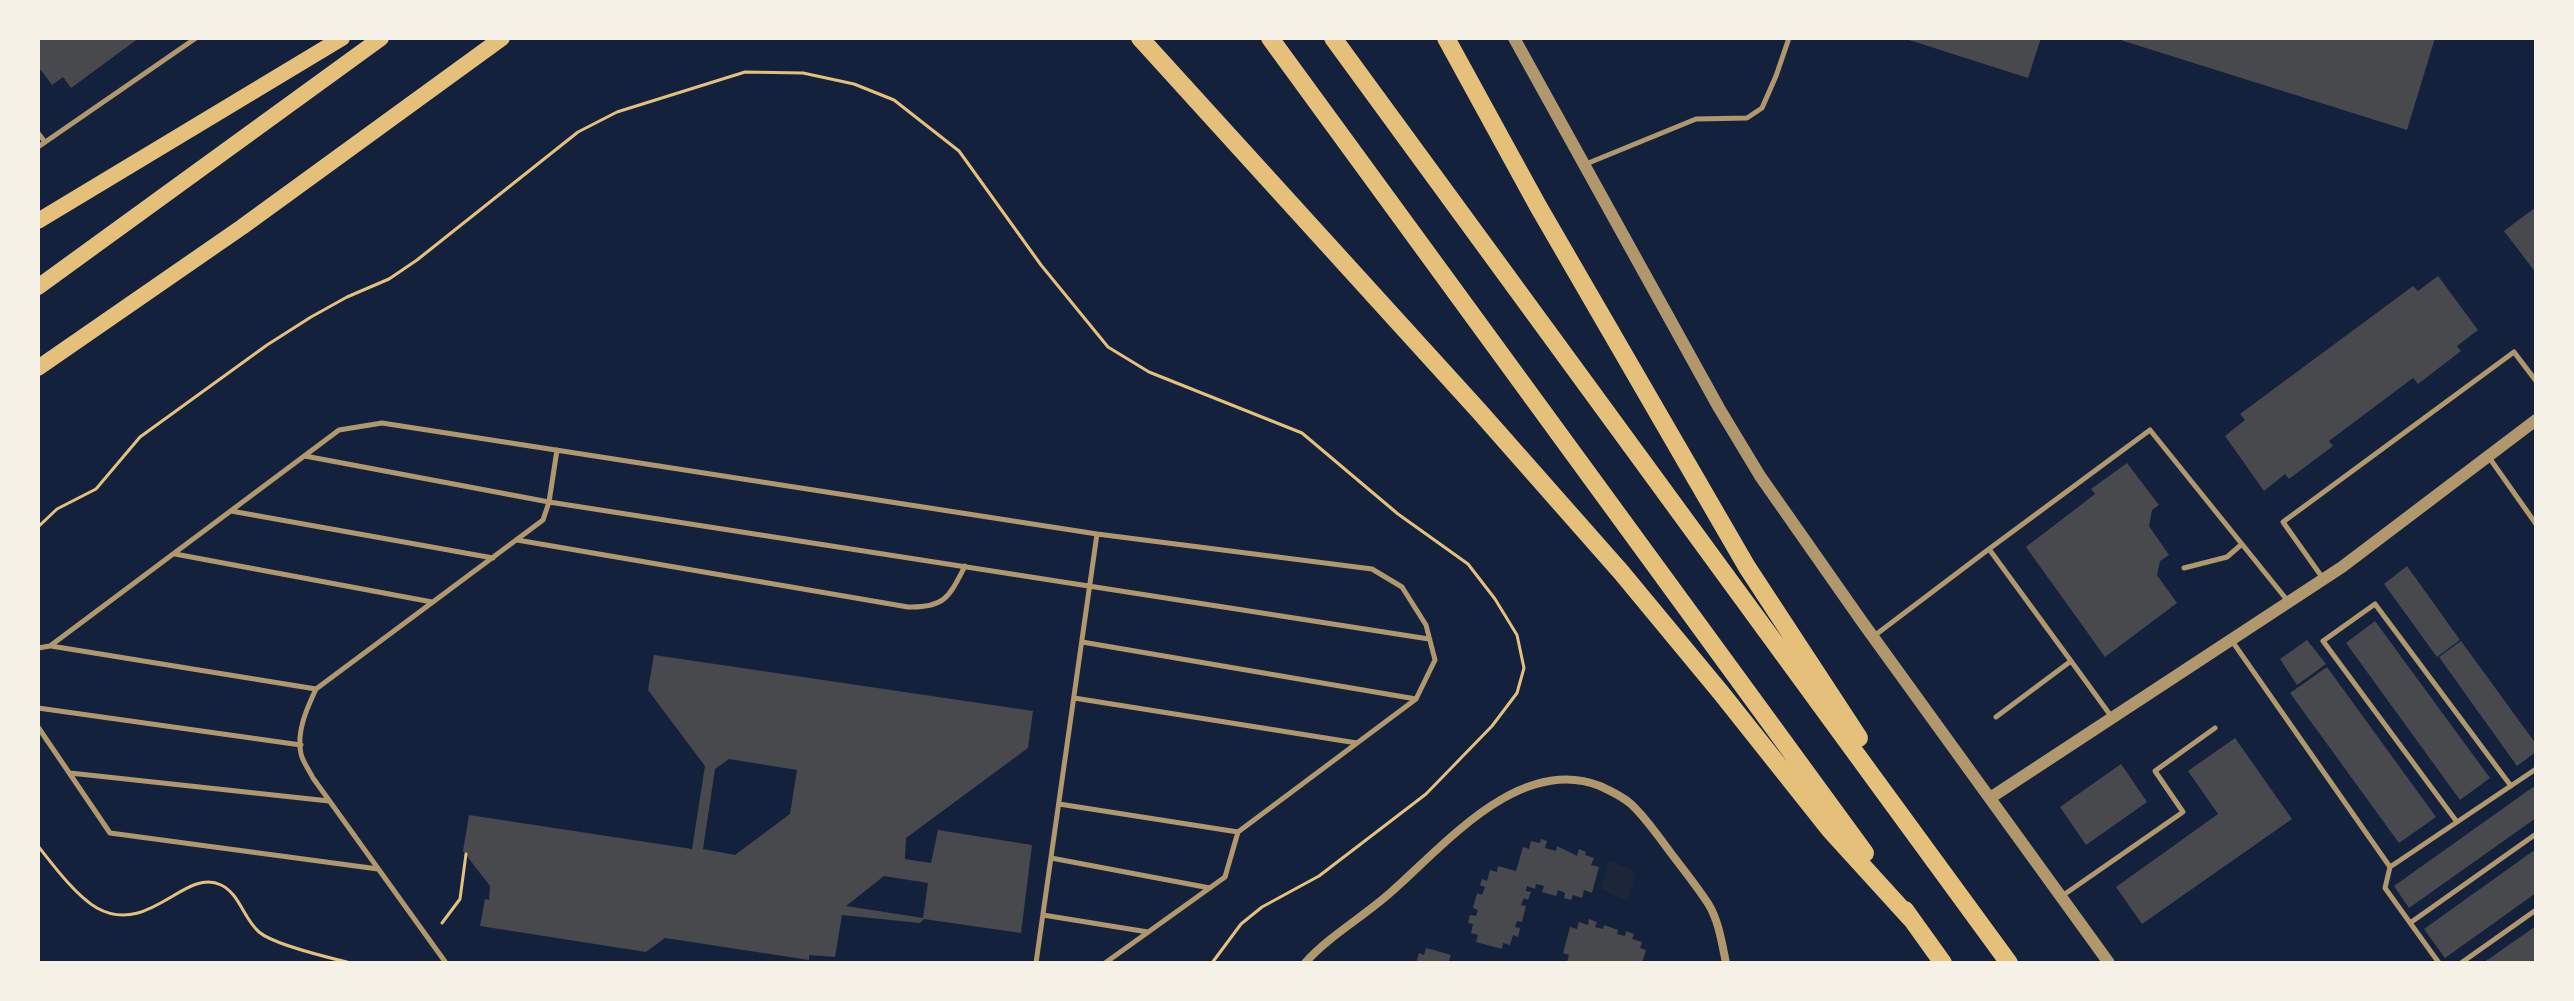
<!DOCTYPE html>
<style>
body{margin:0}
#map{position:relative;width:2574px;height:1001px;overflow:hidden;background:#14213d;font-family:"PT Sans",sans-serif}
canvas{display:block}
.frame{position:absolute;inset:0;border:40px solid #f6f1e7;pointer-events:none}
</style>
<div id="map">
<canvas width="2574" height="1001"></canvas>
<div class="frame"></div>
</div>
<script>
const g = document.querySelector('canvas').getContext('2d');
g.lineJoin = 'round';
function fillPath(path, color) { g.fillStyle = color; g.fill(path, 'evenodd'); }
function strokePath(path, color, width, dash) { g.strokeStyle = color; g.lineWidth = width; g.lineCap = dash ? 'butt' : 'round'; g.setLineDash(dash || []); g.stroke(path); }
fillPath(new Path2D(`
 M1609,860L1636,872L1628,901L1601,889Z`), '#1d2539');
fillPath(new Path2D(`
 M38,38H139L71,88L63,77L52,85L41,70L38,72Z
 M1903,38H2041L2028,78Z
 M2114,38H2435L2407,130Z
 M2536,207V273L2504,231Z
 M2438,276L2478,330L2457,346L2461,351L2418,384L2413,378L2329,441L2333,446L2289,479L2285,474L2264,491L2225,436L2245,420L2240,414L2413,286L2418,291Z
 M2127,463L2159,505L2152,510L2149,526L2169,555L2160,561L2157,575L2177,603L2105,657L2026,547L2095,494L2091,489Z
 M2407,566L2460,640L2437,657L2384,584Z
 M2375,621L2490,778L2460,800L2346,643Z
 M2307,640L2326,664L2297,685L2280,659Z
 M2461,641L2536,744V752L2517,766L2439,657Z
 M654,655L1033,711L1028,748L906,838L905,859L931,863L938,830L1032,845L1021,933L924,919L920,923L842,915L835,957L809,955V960L665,938L646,952L480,926L485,899L489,900L490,886L463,851L469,815L692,849L705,766L648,690ZM729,759L797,770L790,814L735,855L703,849L715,769ZM884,876L928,883L923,918L846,906Z
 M2327,667L2436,817L2399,843L2290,693Z
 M2235,738L2292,819L2142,924L2116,887L2218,814L2188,771Z
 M2121,764L2147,802L2086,845L2060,807Z
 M2536,785V818L2409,908L2394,886Z
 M1541,839L1547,841L1545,848L1556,851L1557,846L1577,856L1579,849L1586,852L1585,855L1594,858L1591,865L1599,867L1592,893L1584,890L1582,898L1573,895L1571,900L1564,898L1565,893L1558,890L1556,896L1542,892L1544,886L1536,884L1535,889L1527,886L1526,891L1531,892L1528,900L1524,898L1521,905L1526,906L1522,922L1517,921L1515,927L1520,928L1518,937L1513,935L1510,945L1503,943L1502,949L1476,942L1478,935L1471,933L1473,924L1468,923L1470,915L1476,916L1478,910L1473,908L1477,893L1482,895L1485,887L1480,885L1482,879L1487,881L1490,870L1497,872L1498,866L1516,871L1523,847L1529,849L1531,841L1540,843Z
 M2536,849V893L2445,958L2424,929Z
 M1589,919L1597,922L1595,927L1603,929L1604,925L1618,930L1617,934L1625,936L1626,931L1634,934L1632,939L1642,942L1640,948L1646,950L1642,963L1567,962L1569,955L1563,953L1570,927L1577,929L1579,922L1588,925Z
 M2536,926V959L2530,963H2483Z
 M1426,948L1451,955L1448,963H1416L1419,953L1424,955Z`), '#48494c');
strokePath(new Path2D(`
 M38,527L57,509L96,489L140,437L267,345L311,317L347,297L389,279L417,260L578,132L617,112L745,72L803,73L854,84L894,100L959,151L1041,265L1108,347L1149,372L1302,433L1398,514L1468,564L1495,599L1517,635L1524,668L1517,693L1492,726L1426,794L1319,876L1262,907L1241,924L1212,963
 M38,846C53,865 76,896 97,908C149,937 185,867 221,885C240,894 243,918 259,932C274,945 330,958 351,963
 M442,923L460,899L466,854`), '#e5c07b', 3);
strokePath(new Path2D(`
 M38,133L45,142
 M38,147L196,38
 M1586,164L1696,119L1747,118L1762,108L1776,76L1789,38
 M305,456L549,502L557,450
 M2488,456L2536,524
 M231,511L493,558
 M517,540L908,607C945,608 949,597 965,566
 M1989,549L2150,430L2287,600
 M175,554L432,602
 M2184,568L2227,557L2242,544
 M2322,577L2283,522L2514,352L2536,381
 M1874,636L1989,549L2071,661
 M2232,641L2390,867
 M1082,642L1416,699
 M51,646L316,689
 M38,648L50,646L339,430L382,423L1097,534
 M1074,698L1357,743
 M38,708L301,745
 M1996,717L2071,661L2111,716
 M38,727L110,833L378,869
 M70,773L329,801
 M1059,804L1238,832
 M2457,822L2323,641L2375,604L2511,786
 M1051,858L1210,888
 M2062,896L2183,812L2155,771L2215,728
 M1043,915L1148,932
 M2410,923L2536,834
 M446,963L313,778C309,770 303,762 301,754C296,732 307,708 316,689L543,520L549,502L1429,639
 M1036,963L1097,534L1372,569L1402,587L1426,625L1435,660L1416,699L1238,832L1225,877L1105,963
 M2439,963L2385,888L2390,867L2536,769
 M2461,963L2536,910`), '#b1986c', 5);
strokePath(new Path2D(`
 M1305,963C1329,936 1363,917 1390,893C1443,847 1519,754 1600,786C1611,791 1622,796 1631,804C1643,815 1652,828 1662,841C1677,862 1695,883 1709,905C1719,922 1722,944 1726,963`), '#b1986c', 8);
strokePath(new Path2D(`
 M1514,38L1719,408L1760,476L1863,623L2109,963
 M1990,798L2342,567L2536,420`), '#b1986c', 12);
strokePath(new Path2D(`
 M38,221L342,38
 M38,287L381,38
 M38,368L242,227L502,38`), '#e5c07b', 16);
strokePath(new Path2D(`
 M1140,38L1479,411L1621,572L1722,694L1830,830L1911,919
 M1270,38L1865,853
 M1333,38L2009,963
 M1446,38L1538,206L1747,567L1859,738
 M1905,910L1943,963`), '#e5c07b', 18);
</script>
